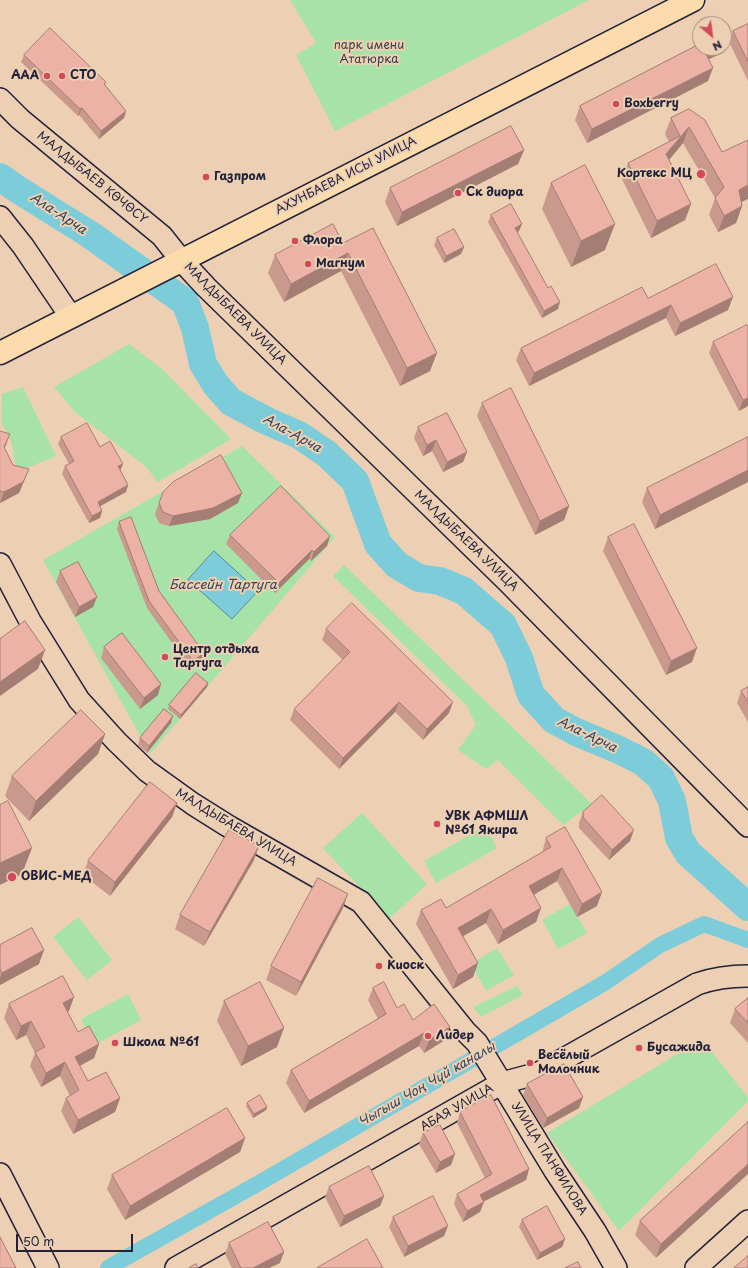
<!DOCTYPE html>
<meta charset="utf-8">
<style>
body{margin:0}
#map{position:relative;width:748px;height:1268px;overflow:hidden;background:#edd0b3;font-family:"Playpen Sans",sans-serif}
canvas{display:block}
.north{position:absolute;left:692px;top:16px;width:40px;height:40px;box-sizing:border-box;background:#edd0b3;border:1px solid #9c8a83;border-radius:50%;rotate:151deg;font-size:11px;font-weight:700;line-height:16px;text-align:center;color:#22223b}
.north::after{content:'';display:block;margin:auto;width:14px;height:18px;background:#d1495b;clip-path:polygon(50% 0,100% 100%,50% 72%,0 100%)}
.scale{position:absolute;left:16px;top:1234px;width:117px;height:18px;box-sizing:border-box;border:2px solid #22223b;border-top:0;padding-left:5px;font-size:12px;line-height:14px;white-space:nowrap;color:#22223b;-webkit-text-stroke:3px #edd0b3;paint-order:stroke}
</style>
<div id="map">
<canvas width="748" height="1268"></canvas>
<div class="north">N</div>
<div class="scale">50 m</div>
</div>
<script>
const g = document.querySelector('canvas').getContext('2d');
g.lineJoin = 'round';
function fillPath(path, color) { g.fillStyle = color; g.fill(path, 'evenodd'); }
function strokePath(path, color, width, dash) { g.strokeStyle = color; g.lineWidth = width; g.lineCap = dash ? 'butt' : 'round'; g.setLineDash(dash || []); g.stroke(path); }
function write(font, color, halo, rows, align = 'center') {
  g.font = font + ' "Playpen Sans",sans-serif'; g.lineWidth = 4; g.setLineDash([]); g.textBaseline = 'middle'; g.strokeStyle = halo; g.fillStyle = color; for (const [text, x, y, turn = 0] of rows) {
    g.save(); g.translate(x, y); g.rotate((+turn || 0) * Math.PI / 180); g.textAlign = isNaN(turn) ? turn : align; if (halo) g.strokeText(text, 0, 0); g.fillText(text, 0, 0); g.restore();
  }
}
fillPath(new Path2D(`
 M290,0H589L335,131L296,55L316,43Z
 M129,344L162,369L231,439L158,482L145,466L75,412L54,387Z
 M23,387L56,456L17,472L11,442L1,422L2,394Z
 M242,446L335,537L150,754L43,560Z
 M344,565L592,804L563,825L498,760L486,769L458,750L476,725L467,706L333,576Z
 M362,813L427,884L389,919L323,848Z
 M485,826L497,848L436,883L424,861Z
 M570,904L587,933L558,949L542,920Z
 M78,917L112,960L87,980L53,937Z
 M497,948L514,975L486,991L471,964Z
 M517,986L523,995L481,1017L473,1007Z
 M128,994L141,1020L94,1045L81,1019Z
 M702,1039L748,1098V1101L619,1231L547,1133Z`), '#a7e2a8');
const water = new Path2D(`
 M214,551L258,591L232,619L188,580Z`);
fillPath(water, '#7dccd9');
strokePath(water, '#59889a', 1);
strokePath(new Path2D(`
 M108,1268L111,1266L259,1183L606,982L660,945L704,924L748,940`), '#7dccd9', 16);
strokePath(new Path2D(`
 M0,177L17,189L89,234L185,302L195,328L203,364L216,385L231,402L267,421L299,435L327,454L355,481L378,544L397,565L419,578L440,581L464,591L503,625L519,658L531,695L554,720L576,732L617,749L643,762L661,778L672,801L679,838L688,853L748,907`), '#7dccd9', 28);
const minor = new Path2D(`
 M0,99L20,119L162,236L181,260L206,287L508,582L748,826
 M0,217L23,246L71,317
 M0,564L30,621L79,700L116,741L147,771L193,804L228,826L361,902L466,1032L477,1043L555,1171L595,1231L616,1268
 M0,1174L48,1268
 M176,1268L502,1083L539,1073L697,984C714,978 730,976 748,976
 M696,1268L748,1221`);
const major = new Path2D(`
 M0,353L693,0`);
strokePath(minor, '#22223b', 24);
strokePath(major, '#22223b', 25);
strokePath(minor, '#edd0b3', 21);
strokePath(major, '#fcdcac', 22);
fillPath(new Path2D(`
 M748,24V81L729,42L733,31Z
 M700,44L725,48L724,52L709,59L708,81L587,143L575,120L580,106Z
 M24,55L106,82L105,85L126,111L124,118L99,139L79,115L78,116L21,62Z
 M689,109L741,202L742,206L736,223L718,232L709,215L715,198L683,143L669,160L691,204L685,220L651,238L622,179L628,163L669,142L665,134L671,118Z
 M524,150L518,164L397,226L385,202L390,188Z
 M551,183L605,250L571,267L542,209Z
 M491,215L522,224L519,231L517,232L558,309L542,318L488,222Z
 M437,238L464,247L461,254L444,263L434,245Z
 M343,243L430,371L400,386L341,271L284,302L268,273L275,255Z
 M648,298L728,310L675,336L666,318L529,386L516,360L521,348Z
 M748,327V406L739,411L709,353L713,342Z
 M482,403L569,506L564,520L535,535L477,416Z
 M418,427L467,452L463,462L443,472L432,451L423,456L414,438Z
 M0,431L6,445L4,448L13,465L29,469L19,493L0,503Z
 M61,437L100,447L123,464L120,470L128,485L126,492L100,506L102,511L100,518L89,523L62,474L65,466L69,464L58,444Z
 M748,437V482L655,529L642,502L647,488Z
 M163,492L238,503L210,519L169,526L159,523L155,514Z
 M119,522L159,591L201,660L190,668L147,608L117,529Z
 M230,535L327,546L311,561L309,559L275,593L226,544Z
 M608,537L692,662L666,675L603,551Z
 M60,571L93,607L75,617L56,582Z
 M326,629L449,713L423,740L395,712L339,769L290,720L294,709L343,660L322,640Z
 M104,647L158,695L140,709L101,658Z
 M208,683L207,687L180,719L168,709L169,705Z
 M748,687V722L737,703L741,691Z
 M171,723L147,753L138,745L140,738Z
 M105,734L98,754L29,821L5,796L12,776Z
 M177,803L172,817L110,896L83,875L88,861Z
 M583,812L630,841L609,860L579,828V823Z
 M546,838L597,906L577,917L557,881L534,895L541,908L536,922L498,944L486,923L463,936L478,963L473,977L453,989L416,924L421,910L446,908L542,853Z
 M254,860L204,946L175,929L180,915Z
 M343,908L296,996L266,980L271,966Z
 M0,945L39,964L0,985Z
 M373,988L397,1008L413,1020L445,1040L424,1053L419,1046L304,1113L286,1083L291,1070L378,1019L368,1000Z
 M748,998V1043L730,1023L735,1009Z
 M224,1001L277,1047L241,1066L217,1021Z
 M9,1004L69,1011L67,1012L78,1032L99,1044L94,1058L80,1066L88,1081L120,1098L115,1112L73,1134L61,1111L66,1098L70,1096L60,1076L41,1087L30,1066L35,1053L26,1035L16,1040L4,1018Z
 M527,1084L579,1108L543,1128L523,1095Z
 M247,1103L267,1107L266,1110L253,1118L246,1106Z
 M460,1112L529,1169L526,1180L484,1201L480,1212L463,1222L454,1204L457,1194L485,1178L457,1123Z
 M748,1122L656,1258L635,1235L640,1221Z
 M423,1133L451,1165L436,1173L419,1144Z
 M245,1138L240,1152L125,1220L107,1189L112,1175Z
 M329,1187L384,1196L380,1206L340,1227L325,1197Z
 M393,1217L444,1236L404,1257L389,1227Z
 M522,1220L565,1239L562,1247L537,1260L519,1227Z
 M229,1243L280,1263L269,1268H232L225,1254Z`), '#ca998e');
fillPath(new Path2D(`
 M725,48L724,52L707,60L708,56Z
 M713,68L708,81L587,143L592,129Z
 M82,108L79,115L78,116L80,109Z
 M126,111L124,118L99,139L101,131Z
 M689,127L683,143L660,171L666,154Z
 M524,150L518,164L397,226L402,212Z
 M748,185V199L733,206L739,190Z
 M691,204L685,220L651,238L657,221Z
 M742,206L736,223L718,232L724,216Z
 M522,224L519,231L512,235L515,228Z
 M615,224L605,250L571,267L581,241Z
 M464,247L461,254L444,263L446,256Z
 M348,253L341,271L284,302L291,284Z
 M733,297L728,310L675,336L680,323Z
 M560,302L558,309L542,318L544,311Z
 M671,305L666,318L529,386L534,373Z
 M437,353L430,371L400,386L407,368Z
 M748,398V406L739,411L743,400Z
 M10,434L6,445L0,457L4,447Z
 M436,440L432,451L423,456L427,445Z
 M467,452L463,462L443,472L447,462Z
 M123,464L120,471L118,466Z
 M29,469L19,493L0,503L4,492Z
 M748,470V482L655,529L660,515Z
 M128,485L126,492L95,509L98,502Z
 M242,493L238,503L210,519L169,526L173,516Z
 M569,506L564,520L535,535L540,521Z
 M102,511L100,518L89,523L92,516Z
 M330,536L327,546L311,561L314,552Z
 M312,550L309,559L275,593L279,583Z
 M97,597L93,607L75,617L79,607Z
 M697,648L692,662L666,675L671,661Z
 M45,650L38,669L0,696V682Z
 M204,653L201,660L190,668L193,661Z
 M208,683L207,687L180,719L181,715Z
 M161,684L158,695L140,709L144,698Z
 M399,702L395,712L339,769L343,758Z
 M453,702L449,713L423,740L427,729Z
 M173,716L171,723L147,753L149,746Z
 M105,734L98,754L29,821L36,801Z
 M177,803L172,817L110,896L115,882Z
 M634,830L630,841L609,860L612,850Z
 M259,846L254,860L204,946L210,932Z
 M32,848L22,874L0,885V863Z
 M562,868L557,881L524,900L529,886Z
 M602,892L597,906L577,917L582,904Z
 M348,894L343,908L296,996L301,982Z
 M541,908L536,922L498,944L503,930Z
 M491,909L486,923L453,942L458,928Z
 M44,950L39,964L0,985V978L2,973Z
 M478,963L473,977L453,989L458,975Z
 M74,997L69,1011L57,1017L63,1003Z
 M31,1021L26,1035L16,1040L21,1026Z
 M450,1027L445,1040L424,1053L429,1040Z
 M284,1028L277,1047L241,1066L248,1046Z
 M424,1033L419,1046L304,1113L309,1101Z
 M99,1044L94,1058L70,1071L75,1057Z
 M65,1062L60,1076L41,1087L46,1073Z
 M583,1097L579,1108L543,1128L547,1118Z
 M120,1098L115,1112L73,1134L78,1120Z
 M267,1107L266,1110L253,1118L254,1114Z
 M245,1138L240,1152L125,1220L130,1206Z
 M455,1154L451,1165L436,1173L440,1162Z
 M748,1164V1174L656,1258L661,1244Z
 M529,1169L526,1180L477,1205L480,1195Z
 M384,1196L380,1206L340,1227L344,1216Z
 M484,1202L480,1212L463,1222L467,1211Z
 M448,1226L444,1236L404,1257L408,1246Z
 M565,1239L562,1247L537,1260L540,1253Z
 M284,1252L280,1263L269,1268H253Z`), '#a47d74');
const building = new Path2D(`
 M748,24V62L733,31Z
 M50,28L106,82L104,84L126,111L101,131L82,108L80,109L24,55Z
 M700,44V48H703L713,68L592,129L580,106Z
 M724,47L725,48L708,56L703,48H724Z
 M689,109L705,120L722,152L748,140V185L739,190L742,206L724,216L715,198L724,187L689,127L666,154L691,204L657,221L628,163L680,136L671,118Z
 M511,126L524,150L402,212L390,188Z
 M585,165L615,224L581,241L551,183Z
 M511,204L522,224L515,228L548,288L551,286L560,302L544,311L491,215Z
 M333,224L343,243L373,228L437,353L407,368L348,253L291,284L275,255Z
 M454,229L464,247L446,256L437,238Z
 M716,264L733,297L680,323L671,305L534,373L521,348L642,287L648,298Z
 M747,325L748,327V398L743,400L713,342Z
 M511,388L569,506L540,521L482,403Z
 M447,413L467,452L447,462L436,440L427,445L418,427Z
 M87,423L100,447L110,441L123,464L118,466L128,485L98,502L102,511L92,516L65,466L74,461L61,437Z
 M0,431L10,434L4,447L13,465L29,469L23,482L4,492L0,491Z
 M748,437V470L660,515L647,488Z
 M221,455L242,493L213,508L173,516L163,512L159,503L163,492L173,482Z
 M281,486L330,536L314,552L312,550L279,583L230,535Z
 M131,517L159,591L204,653L193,661L149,601L119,522Z
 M634,524L697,648L671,661L608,537Z
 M78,562L97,597L79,607L60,571Z
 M352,603L453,702L427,729L399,702L343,758L294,709L350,652L326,629Z
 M25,621L45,650L0,682V639Z
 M122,633L161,684L144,698L104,647Z
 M196,673L208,683L181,715L169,705Z
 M748,687V702L741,691Z
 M164,709L173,716L149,746L140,738Z
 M81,710L105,734L36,801L12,776Z
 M150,782L177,803L115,882L88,861Z
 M602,795L634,830L612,850L583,817V812Z
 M8,801L32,848L0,863V805Z
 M565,827L602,892L582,904L562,868L529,886L541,908L503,930L491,909L458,928L478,963L458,975L421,910L441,899L446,908L551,847L546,838Z
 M229,830L259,846L210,932L180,915Z
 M318,878L348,894L301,982L271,966Z
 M32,928L44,950L2,973L0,969V945Z
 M63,976L74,997L63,1003L78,1032L89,1026L99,1044L75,1057L88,1081L106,1072L120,1098L78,1120L66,1098L79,1090L65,1062L46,1073L35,1052L45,1047L31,1021L21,1026L9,1004Z
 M260,982L284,1028L248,1046L224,1001Z
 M384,982L397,1008L404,1004L413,1020L434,1004L450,1027L429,1040L424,1033L309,1101L291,1070L386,1014L373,988Z
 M748,998V1023L735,1009Z
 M564,1064L583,1097L547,1118L527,1084Z
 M260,1095L267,1107L254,1114L247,1103Z
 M491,1095L529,1169L480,1195L484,1202L467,1211L457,1194L492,1174L460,1112Z
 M227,1108L245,1138L130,1206L112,1175Z
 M748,1122V1164L661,1244L640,1221Z
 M440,1125L455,1154L440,1162L423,1133Z
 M369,1166L384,1196L344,1216L329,1187Z
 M433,1196L448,1226L408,1246L393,1217Z
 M547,1206L565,1239L540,1253L522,1220Z
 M268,1222L284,1252L253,1268H241L229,1243Z
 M0,1237L16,1268H0Z
 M367,1239L383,1268H317Z
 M748,1256V1268H734Z
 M578,1262L581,1268H565Z
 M196,1264L198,1268H189Z`);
fillPath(building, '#ebb2a5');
strokePath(building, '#a47d74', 1);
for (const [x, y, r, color] of [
 [47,76,4,"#d1495b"],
 [62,76,4,"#d1495b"],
 [616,104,4,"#d1495b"],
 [701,174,5,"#d1495b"],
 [206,177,4,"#d1495b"],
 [458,193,4,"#d1495b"],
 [295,241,4,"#d1495b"],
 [308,264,4,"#d1495b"],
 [165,657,4,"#d1495b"],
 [437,824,4,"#d1495b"],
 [12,877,5,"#d1495b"],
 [379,966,4,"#d1495b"],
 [428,1036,4,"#d1495b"],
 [115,1043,4,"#d1495b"],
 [639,1048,4,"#d1495b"],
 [530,1063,4,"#d1495b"]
]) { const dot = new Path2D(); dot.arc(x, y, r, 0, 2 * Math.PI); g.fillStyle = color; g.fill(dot); strokePath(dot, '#edd0b3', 1.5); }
write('12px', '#363f4b', '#edd0b3', [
 ["парк имени",369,46],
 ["Ататюрка",369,60]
]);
write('bold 12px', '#22223b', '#edd0b3', [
 ["ААА",39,76,"right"],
 ["CTO",70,76],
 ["Boxberry",624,104],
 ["Кортекс МЦ",692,174,"right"],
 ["Газпром",214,177],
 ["Ск диора",466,193],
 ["Флора",303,241],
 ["Магнум",316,264],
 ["Центр отдыха",173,650],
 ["Тартуга",173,664],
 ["УВК АФМШЛ",445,817],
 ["№61 Якира",445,831],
 ["ОВИС-МЕД",21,877],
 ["Киоск",387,966],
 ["Лидер",436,1036],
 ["Школа №61",123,1043],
 ["Бусажида",647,1048],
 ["Весёлый",538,1056],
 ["Молочник",538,1070]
], 'left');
write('12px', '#22223b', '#edd0b3', [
 ["АХУНБАЕВА ИСЫ УЛИЦА",346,176,-27],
 ["МАЛДЫБАЕВ КӨЧӨСҮ",92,178,39],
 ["МАЛДЫБАЕВА УЛИЦА",235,314,45],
 ["МАЛДЫБАЕВА УЛИЦА",466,541,44],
 ["МАЛДЫБАЕВА УЛИЦА",236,828,31],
 ["АБАЯ УЛИЦА",457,1108,-30],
 ["УЛИЦА ПАНФИЛОВА",549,1159,58]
]);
write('italic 13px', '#34445b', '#edd0b3', [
 ["Ала-Арча",58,214,33],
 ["Ала-Арча",292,434,29],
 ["Бассейн Тартуга",223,585],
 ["Ала-Арча",587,735,26],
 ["Чыгыш Чоң Чүй каналы",427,1085,-30]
]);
</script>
